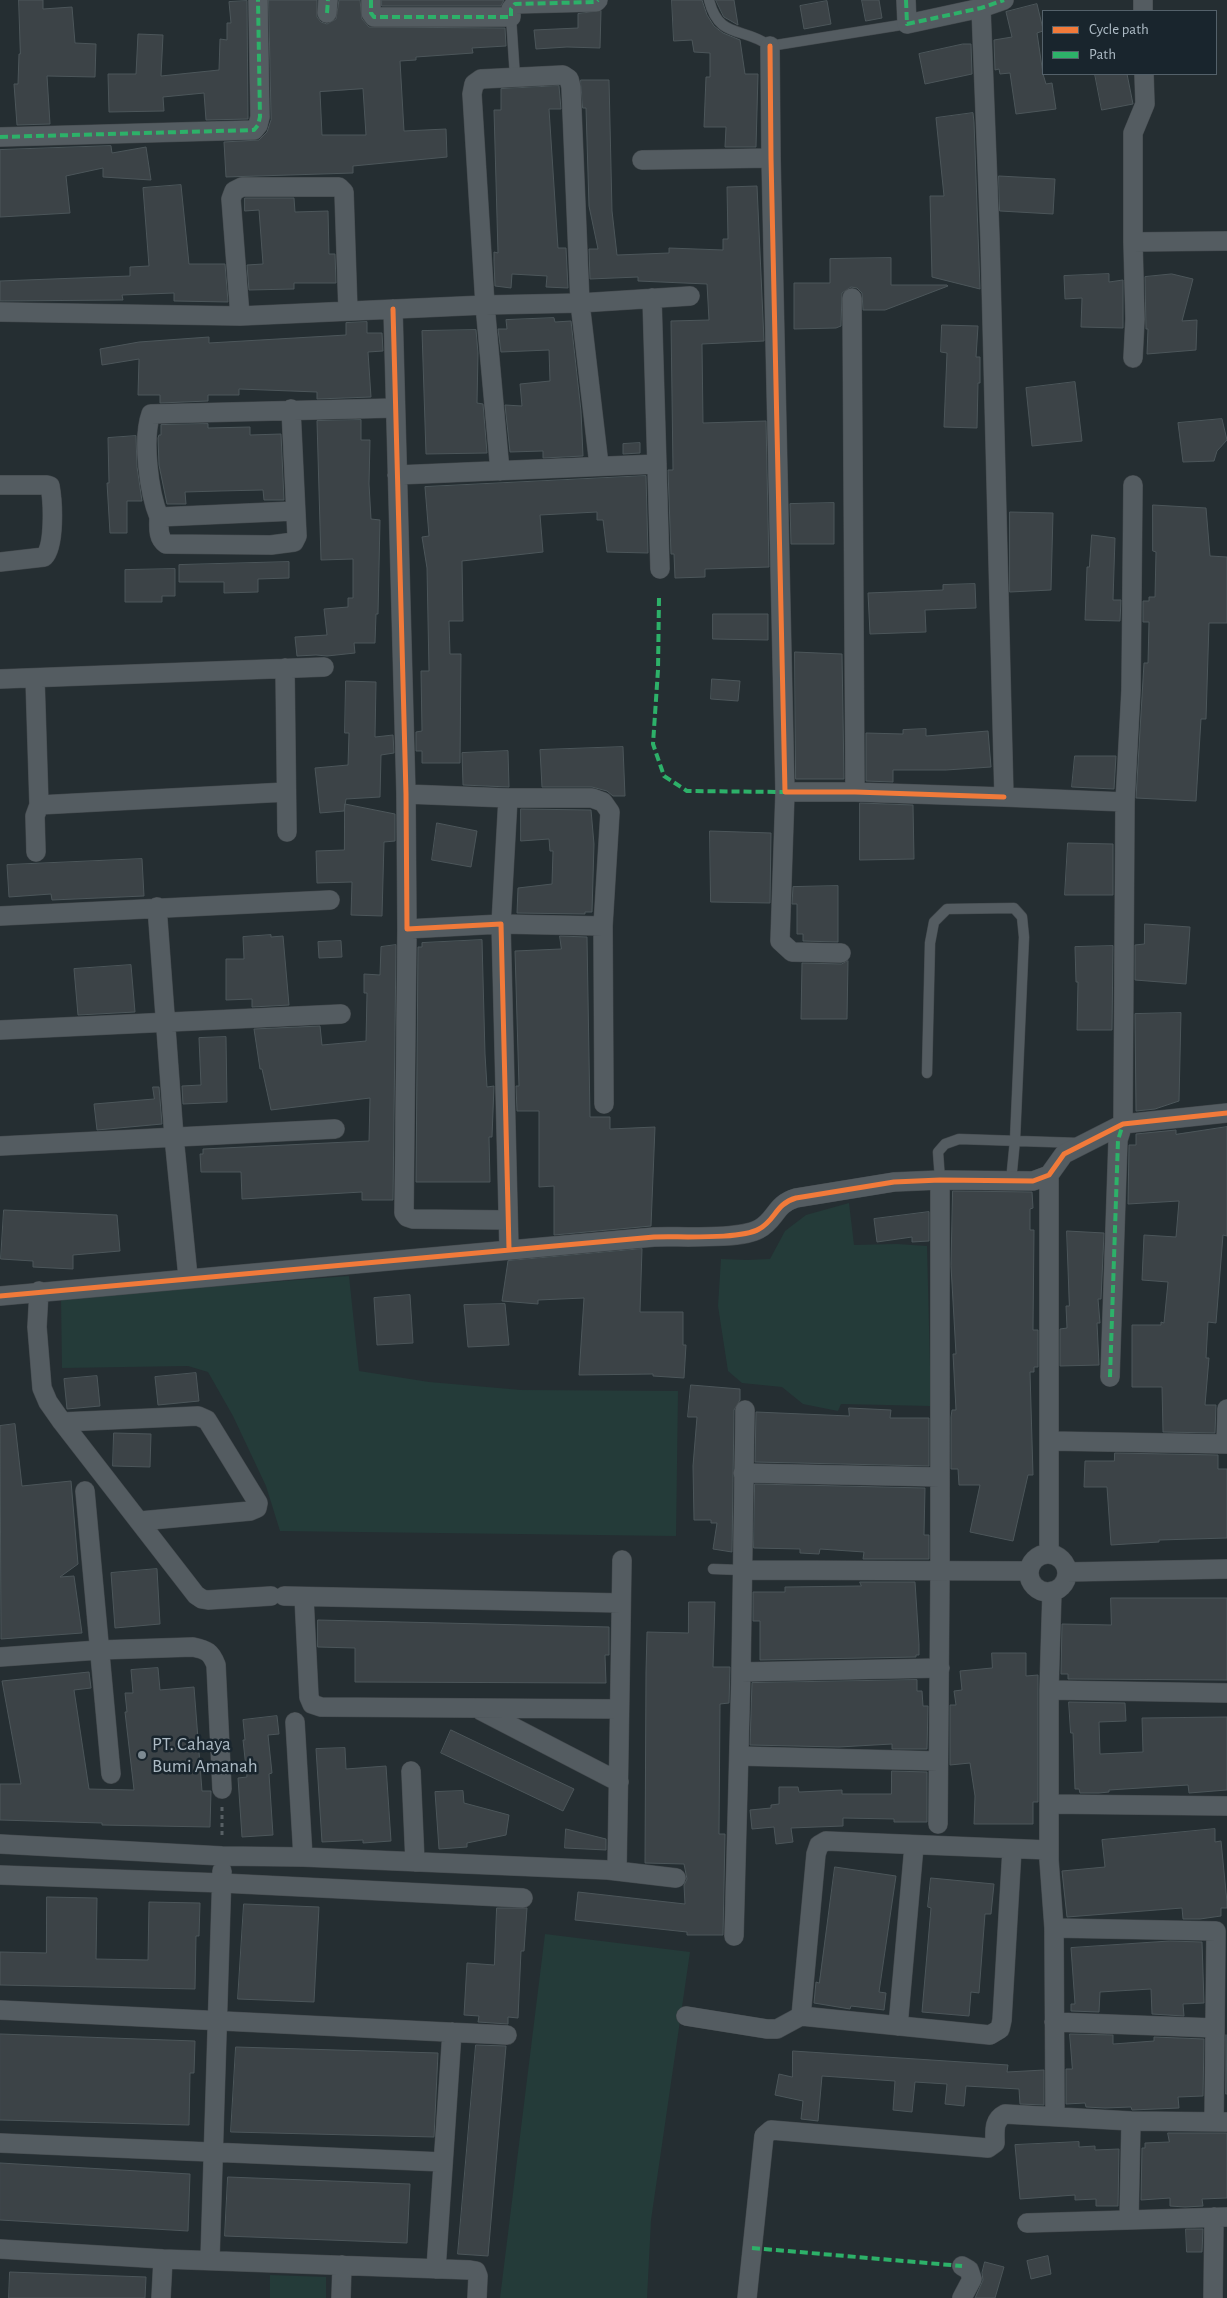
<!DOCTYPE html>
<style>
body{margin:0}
#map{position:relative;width:1227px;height:2298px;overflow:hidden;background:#252e32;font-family:"Alegreya Sans",sans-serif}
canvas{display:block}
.legend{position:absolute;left:1042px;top:10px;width:175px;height:65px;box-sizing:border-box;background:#19252d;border:1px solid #54616a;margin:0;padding:6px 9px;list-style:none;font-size:15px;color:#adbbc5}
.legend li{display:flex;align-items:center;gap:10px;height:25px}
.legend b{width:25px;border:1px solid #54616a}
</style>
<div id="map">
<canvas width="1227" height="2298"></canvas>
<ul class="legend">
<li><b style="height:6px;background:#f17a3a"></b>Cycle path</li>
<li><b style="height:6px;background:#2db169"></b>Path</li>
</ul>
</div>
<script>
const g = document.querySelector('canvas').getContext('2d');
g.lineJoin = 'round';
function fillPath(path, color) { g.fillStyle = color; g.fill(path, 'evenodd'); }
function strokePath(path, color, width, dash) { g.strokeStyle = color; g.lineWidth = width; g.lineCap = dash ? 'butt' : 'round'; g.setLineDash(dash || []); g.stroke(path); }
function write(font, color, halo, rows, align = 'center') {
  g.font = font + ' "Alegreya Sans",sans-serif'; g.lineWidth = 5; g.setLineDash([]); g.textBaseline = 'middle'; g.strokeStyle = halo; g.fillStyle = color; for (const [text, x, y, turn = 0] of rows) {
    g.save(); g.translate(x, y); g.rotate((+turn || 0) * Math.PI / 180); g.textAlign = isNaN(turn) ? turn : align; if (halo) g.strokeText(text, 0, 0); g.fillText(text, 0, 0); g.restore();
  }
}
fillPath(new Path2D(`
 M849,1203L854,1245L897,1244L927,1246L931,1406L841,1404L838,1411L803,1404L782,1387L742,1383L728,1371L718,1306L721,1259L747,1260L770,1259L785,1231L806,1215Z
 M349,1276L359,1371L429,1382L521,1390L678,1391L676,1536L280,1531L266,1486L233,1416L208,1372L188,1366L62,1368L61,1298Z
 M545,1934L690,1952L651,2220L647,2298H500Z
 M270,2275L326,2277V2298H270Z`), '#243b39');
const building = new Path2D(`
 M19,0H43V9L72,7L75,43L96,44L95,77L47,76L50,124L17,125L14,84H18L19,54H20Z
 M269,0H317V17L321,22L327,24L336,19L339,0H360L362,19L369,27L505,28L506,46L472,48L473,53L416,57V60L400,61L404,131L446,129L447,157L353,166V173L226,177L224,142L259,140L267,132L271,120ZM363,89L366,135H322L320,92Z
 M382,0H504L501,6H382Z
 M672,0H702L707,15L714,26L723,33L740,40L745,74H758L756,147H725L726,127H704L706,77H710V53L694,52L692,40L674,41Z
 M716,0H734L738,25L724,17Z
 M862,0H879L882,18L866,21Z
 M247,1L248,119L206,120L204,93L163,97L164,111L109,112L108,74H136L138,34L163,35L161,76L219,70L220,39L227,40V23H231L229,2Z
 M827,1L831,24L804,29L800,6Z
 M1037,4L1043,29V31L1037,33L1043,74L1046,84L1052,83L1056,109L1016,114L1010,73L1000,74L999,69L995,70L994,40L1012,37L1006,12Z
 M601,11L600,48L567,47L536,49L534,30L578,28V14Z
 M963,44H971L972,74L925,84L919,54Z
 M1095,74H1127L1133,104L1102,110Z
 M581,80H609L612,211L617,255L669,253V248L723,250V239H728L727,187L757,186L764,341L702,344L703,423L766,421L769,567L705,569V577L675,578L674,554H671L668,470H673L671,321L709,320L707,284L638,281V277L590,279L589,249H598L589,206L586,108H583Z
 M559,86L561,109H549L558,248H566L568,288L546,287L547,276L512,274L511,288L495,286L494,261V252L498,253L494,110H501V89Z
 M973,113L974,122L980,289L932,277L930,196H944L936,118Z
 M111,146L112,153L146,147L151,180L103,177V168L66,176L70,213L0,217V150Z
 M999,176L1055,179L1053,214L1000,211Z
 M181,185L189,264H225L228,302L174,301V293L122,295L123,300L0,301V281L130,276V267L149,266L143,188Z
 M245,198H294L295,212L328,211L329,254H335L336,283H294V289L249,290L247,265L263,264L259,210L245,211Z
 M891,258V285H947L948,286L885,310H863L862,293L857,288L851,287L842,293L841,326L836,328L794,329V283H830V259Z
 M1109,274V282L1123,280V328L1081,327L1082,298L1065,299L1064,276Z
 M1172,274L1193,279L1182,321L1197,320L1196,350L1147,354L1148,329H1146L1145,277Z
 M554,318L555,322L571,321L581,411L583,456L543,458V451L510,452L505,405L522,406L520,384L550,381L549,350L501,352L498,329H507L506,320Z
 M367,322V333H382L383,351L368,352L371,397L317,399V392L239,389V395H208V401L160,403V395H138L139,359L102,365L100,349L139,342L209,337V343L346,335V323Z
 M942,325L978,326L976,357H980V383H978L977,428L944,427L947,353L941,352Z
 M476,330L478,353L477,403L483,404L487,453L426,454L422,331Z
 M1075,382L1082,441L1032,446L1026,388Z
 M1222,419L1227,440L1217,451L1214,461L1183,462L1178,423Z
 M361,420V440H370L369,484L371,519L380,520L378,614H376L375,643H354L355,653L327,656L316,655L297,656L295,637L327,635L324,609L348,607V598H353V559L321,560L317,421Z
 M208,424V428L250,427V435L281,434L284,500H264L263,490L220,491L185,492L186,504H167L159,465L158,438L159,435H161V425Z
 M136,436L137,467L142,501H127V533H110L107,483H109L108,438Z
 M640,443V453L623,454V444Z
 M646,476L648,553L607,552L603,520H597V512L540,515L543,552L462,561L463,621H449L450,654H461L460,763H422V751H416V732L422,731L421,671H429L427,568L422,537L429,536L425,487Z
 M834,503V544H791L790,504Z
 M1153,505L1206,508L1210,556L1227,557V623H1209L1206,719H1201L1196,801L1136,798L1144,663H1148L1149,622H1143V601H1149V597H1155L1156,552L1153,551Z
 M1010,512L1053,513L1051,590L1010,592Z
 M1092,535L1115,538L1113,600H1121L1120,621L1085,620L1087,567H1089Z
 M289,562V578L258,579V592L224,593V582H179V565Z
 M175,569V596H162V602H125V570Z
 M975,584L976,608L925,610L926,632L870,634L868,593L943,590V585Z
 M713,614H768V640L713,639Z
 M795,652L842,654L844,779H796Z
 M712,679L740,681L738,701L711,699Z
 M346,681L376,682L375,737L393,735L394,753L381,755L380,797L346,799L344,811L320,813L315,768L348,765L349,733H345Z
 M926,729V736L988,731L991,767L946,770H893V782L866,781V733L903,734V730Z
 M623,747L625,796H613L607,791L592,787H542L540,750Z
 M508,751L509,787L463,785L462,753Z
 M1075,756H1116L1114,789L1072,787Z
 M860,803L913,805L914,859L860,860Z
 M345,804L395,814V841L384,842L382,916L351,915L352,882L317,883L316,851L344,850Z
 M521,809L591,810L594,844L592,912H585V914L517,913L518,888L552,884L553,851H550L549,839L521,841Z
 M437,823L477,831L471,867L432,860Z
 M710,831L771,833L770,903L711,902Z
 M1068,843L1113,844V895H1065Z
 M142,859L144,896L52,900L51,894L9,897L7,865Z
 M838,886V942L803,941V934H797V904H792L793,887Z
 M1145,924L1190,927L1186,984L1135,980V945L1144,944Z
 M271,935V937L283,936L289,1005L252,1007V999L226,1000V959H244L243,937Z
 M560,936L587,937L590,1117H610V1129L655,1127L651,1226L554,1235V1186L539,1187V1111H517L516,1086H519L515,951L561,949Z
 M482,940L485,1054L487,1087L494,1086L492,1137H489L490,1182H416L418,947H422V943Z
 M341,941L342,957L319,958L318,942Z
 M396,945L393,1200H362V1192L242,1199L241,1172H201L200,1154H203V1149L369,1141L370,1098L271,1110L262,1069H260L254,1029L320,1026L322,1045L366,1041L367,993H364V974L380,975L381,947Z
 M1113,946L1112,1030H1077L1078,982H1076L1075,947Z
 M848,961L847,1019H801L802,963L841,964Z
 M131,965L135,1012L78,1015L74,969Z
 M1181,1013L1179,1101L1155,1109L1136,1111L1135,1014Z
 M226,1037L227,1102L183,1104L182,1086L201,1085L199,1038Z
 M153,1087H159L162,1124L97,1130L94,1104L154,1099Z
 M1227,1127V1236L1223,1235L1216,1323L1208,1322L1206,1358H1209L1205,1405H1216L1215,1433L1163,1432L1162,1387H1132V1325H1161V1322L1164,1323L1168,1282L1142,1280L1144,1235L1176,1237L1179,1201L1128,1204L1129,1145H1136V1134L1176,1130V1134Z
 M953,1191L1032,1192L1033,1208L1030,1209V1230H1034L1033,1330H1038V1367H1034V1372H1030L1033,1475H1028L1013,1541L970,1532L980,1485H959L958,1469H951V1417L952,1410H956L953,1354H956L951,1266Z
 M4,1210L117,1215L120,1251L73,1255V1269L33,1267V1261L1,1259Z
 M929,1212V1241L912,1242V1237L877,1242L874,1219Z
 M1067,1231L1104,1233L1101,1299H1098L1100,1323H1097L1099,1365L1060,1366V1329L1067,1328L1066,1306H1069Z
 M642,1249L640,1312H683V1345H686L684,1378L653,1376V1374L579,1375L584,1298L538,1300V1304L502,1301L508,1261Z
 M410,1295L413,1343L377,1345L374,1298Z
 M505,1304L509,1345L468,1347L464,1305Z
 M196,1373L199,1401L158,1405L155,1377Z
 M97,1376L100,1406L67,1409L64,1379Z
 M691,1385L740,1389V1400L734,1410L732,1552L713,1549L717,1523H711V1520H694L693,1466L697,1417H688Z
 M849,1408L891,1410L890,1418H929V1466L755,1462L756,1412L849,1416Z
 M15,1424L22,1486L71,1481L78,1564L60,1577L74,1576L82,1633L1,1639L0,1426Z
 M114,1433L151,1434L150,1467L113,1466Z
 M1115,1453L1218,1455V1469H1227V1538L1159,1540V1542L1111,1545L1107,1487H1084L1085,1461H1114Z
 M755,1484L925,1488L924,1535H929V1559H863L864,1552L820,1549L819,1554L800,1553V1549L754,1548Z
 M157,1569L160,1624L115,1628L111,1573Z
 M860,1582H915L919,1644V1655H916V1657L760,1660V1621H753V1592H785V1587L861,1586Z
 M1111,1598H1227V1680L1068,1679V1674H1061L1062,1624L1111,1625Z
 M689,1602H715L713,1667H730L729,1703L720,1704L719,1834H725V1836L723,1935H687V1932L575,1920L578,1892L685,1904L684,1885L687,1879L684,1864L645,1863L646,1672L647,1632L688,1633Z
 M318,1620L609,1627V1655H605L606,1683L355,1682V1648L318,1647Z
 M992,1653H1026V1676L1038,1675V1802H1033V1824H974L975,1796L970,1763L950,1765V1705H956L954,1691L962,1690L960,1671L992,1668Z
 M158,1668L160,1690L194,1687L202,1791H211L210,1827L102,1825V1823L0,1820V1784H21L2,1681L89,1672L91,1688L74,1690L89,1789L134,1790L125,1712H127L125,1693H133L131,1670Z
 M917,1680V1691H922L923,1706H928L927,1749H892V1744L839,1747L750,1745L752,1683Z
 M1069,1702L1125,1703L1126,1721L1099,1722L1100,1754L1143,1752L1142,1718L1227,1717V1790L1189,1793L1188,1785L1109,1790V1792L1099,1793H1080L1079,1789H1075L1073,1733H1071Z
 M277,1716L279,1734L268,1735L272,1773L269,1774L273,1835L242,1837L238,1778L247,1777L243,1740H245L243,1720Z
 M451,1730L574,1789L563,1811L441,1753Z
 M345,1748L346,1769L386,1766L391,1841L363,1843V1840L322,1842L316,1749Z
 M892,1771L927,1772V1822H894V1819L843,1818V1826L791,1828L793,1842L776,1844L774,1827L752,1829L750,1810L771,1808V1805L779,1804V1787H798L799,1792L842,1790V1794H891Z
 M463,1791L464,1803L509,1815L506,1835L467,1843V1847L439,1849L435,1792Z
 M566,1829L606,1839V1850L565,1848Z
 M1215,1829V1842L1221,1841L1227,1902V1908H1221V1916L1200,1919H1183L1182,1908L1067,1917L1062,1871L1105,1867L1102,1840Z
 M835,1867L896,1876L879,1992L886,1993L884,2010L851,2006L850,2009L814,2003L816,1982L819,1983Z
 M931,1878L994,1884L991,1914H985L979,1993L971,1992L969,2016L922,2012L931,1908L928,1907Z
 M47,1897L97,1898L96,1959L148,1960L149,1902L200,1903L199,1936H196L195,1989L0,1985V1952L46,1953Z
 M244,1904L319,1907L314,2002L238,1999Z
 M497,1908H527L524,1951H521L518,2018L508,2017V2024L478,2022L479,2016L464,2015L467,1963L494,1965Z
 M1170,1941L1202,1942L1204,2003L1183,2004L1184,2016L1152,2014L1151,1989L1100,1992L1099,2012L1071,2011V2004H1075L1071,1948Z
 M0,2034L195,2041L194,2073H190L189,2125L0,2120Z
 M1070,2034L1113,2035V2044L1154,2041V2037L1204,2039L1203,2096L1178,2097L1179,2108L1132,2110L1131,2107L1105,2108L1086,2107L1085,2103L1066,2104V2069H1072Z
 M1226,2035L1227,2094H1226Z
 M476,2045L506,2046L488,2256L458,2254Z
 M236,2047L438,2053L434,2137L231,2132Z
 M793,2051L1008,2065L1007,2072L1044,2070V2105L1020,2104L1019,2089L966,2086L964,2106L945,2104L947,2084L915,2082L912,2112L893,2110L895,2081L822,2076L818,2121L801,2119L803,2101L775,2095L779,2074L792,2077Z
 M1168,2133H1227V2198L1202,2199L1203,2206L1185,2207L1170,2206V2198L1141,2200L1142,2148H1145V2143L1169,2142Z
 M1079,2142V2147L1095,2146V2150L1119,2149L1118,2206H1096V2199L1075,2200V2195L1020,2199L1015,2145Z
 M0,2163L190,2174L188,2231L0,2220Z
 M228,2177L410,2184L407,2243L225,2236Z
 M1186,2229H1203L1202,2252H1187Z
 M1048,2256L1051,2274L1031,2279L1027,2261Z
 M985,2262L1004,2267L995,2298H975L983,2280L982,2273Z
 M10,2272L146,2277L145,2298H9Z`);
fillPath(building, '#3c4347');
strokePath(building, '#4c565a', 1);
const service = new Path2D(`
 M709,0C719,40 743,26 770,46L907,24
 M511,17L515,77
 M927,1073L930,943L934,922L947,909L1014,908L1022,917L1024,937L1015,1140L1011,1181
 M940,1180L938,1152L945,1144L959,1139L1079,1143
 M713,1569L741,1570`);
const minor = new Path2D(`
 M371,0V13L374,17H511V9L515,4L596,2L598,0
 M906,0L907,24L981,8L1004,0
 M1143,0V11
 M981,8L990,239L1004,797L1125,802
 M327,13L328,0
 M770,46L771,158L785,792H855L1004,797
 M0,137L254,130L258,125L260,117L258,0
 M642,160L771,158
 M1133,242V133L1145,104L1144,74
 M652,298L660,569
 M852,298L855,792
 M393,309L406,794L407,929L501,924L509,1249
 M0,312L240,316L485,305L580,303L690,296
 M240,316L231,199L234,191L242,187H339L344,192L348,311
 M1133,358L1135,319L1133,242L1227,241
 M500,471L485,305L472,94L474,84L481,79L563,75L569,79L571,87L580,303L599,465
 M397,475L657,464
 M0,485H47L50,486C53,502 55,546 44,557L0,562
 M295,511L159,517C149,493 142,439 151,414L395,408
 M159,517C159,526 157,538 166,544L271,545L294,542L297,536L291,409
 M285,668L287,832
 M35,678L39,805L35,816L36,852
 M0,679L324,667
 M785,792L780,941L792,952L841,953
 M406,794L508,798H592L603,802L610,812L603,926L604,1104
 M508,798L501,924L603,926
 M39,805L286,792
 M157,907L174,1137L188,1277
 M0,916L330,900
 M407,929L404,1213L407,1217L413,1219L507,1220
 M0,1030L341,1014
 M0,1146L335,1129
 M1049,1175V1553
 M39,1291L37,1327L42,1388L48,1402L62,1422L196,1595L202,1599L208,1600L271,1596
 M0,1296L654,1237C679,1236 740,1240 759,1229C776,1220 775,1204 796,1198L894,1182L940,1180L1033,1181L1049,1175L1064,1154L1123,1124L1227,1113
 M1110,1377L1118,1140L1123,1124L1125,802L1131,690L1133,485
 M62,1422L198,1416L207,1420L258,1503L257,1508L250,1511L140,1521
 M1050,1441L1227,1444
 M1226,1444L1227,1409
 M743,1473L940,1477
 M85,1491L111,1774
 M1029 1573a19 19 0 1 1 38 0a19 19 0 1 1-38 0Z
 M741,1570L1029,1571
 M1067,1572L1227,1569
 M1052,1591L1049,1690V1860L1054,1928L1055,2115
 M284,1596L621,1603
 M304,1597L309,1697L312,1704L321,1707L619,1709
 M0,1657L99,1650L193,1647C207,1650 211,1652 216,1665L222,1789
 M741,1672L940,1668
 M1049,1690L1227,1693
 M480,1710L619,1782
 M295,1722L303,1857
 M739,1756L938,1761
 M411,1771L415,1862
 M1049,1804L1227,1806
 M938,1824L940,1572V1180
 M0,1844L222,1856L303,1857L608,1870L676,1878
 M617,1871L622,1560
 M0,1875L222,1883L523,1898
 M1054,1928L1216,1931L1214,2122
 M734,1936L741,1672L745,1410
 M0,2010L507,2035
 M686,2016L767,2029H777L801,2016L990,2035L1000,2029L1002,2020L1012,1849
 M801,2016L816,1854L819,1845L826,1841L1049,1850
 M1054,2022L1215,2028
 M898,2026L914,1846
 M0,2143L443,2162
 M1129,2220L1131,2121
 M1027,2223L1227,2217
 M0,2249L163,2259L470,2270L476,2271L478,2276L477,2298
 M210,2259L222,1871
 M962,2266L969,2270L972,2279L962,2298
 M436,2269L452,2032
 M161,2298L163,2259
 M341,2298L342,2265
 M747,2298L764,2136L771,2130L988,2148L995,2143C995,2131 993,2120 1005,2114L1131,2121L1227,2122
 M1213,2298L1214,2217`);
strokePath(service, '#43494d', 11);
strokePath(minor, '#43494d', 20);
strokePath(new Path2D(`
 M222,1807V1838`), '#586065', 3, [4, 4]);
strokePath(service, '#545c61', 10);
strokePath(minor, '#545c61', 19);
strokePath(new Path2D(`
 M371,0V13L374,17H511V9L515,4L596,2L598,0
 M906,0L907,24L981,8L1004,0
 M327,13L328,0
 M0,137L254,130L258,125L260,117L258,0
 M659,598L658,670L653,744L664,776L687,791L785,792
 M1110,1377L1118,1140L1123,1124
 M752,2248L962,2266`), '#2db169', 4, [8, 4]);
strokePath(new Path2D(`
 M770,46L771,158L785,792H855L1004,797
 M393,309L406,794L407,929L501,924L509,1249
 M0,1296L654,1237C679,1236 740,1240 759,1229C776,1220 775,1204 796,1198L894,1182L940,1180L1033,1181L1049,1175L1064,1154L1123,1124L1227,1113`), '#f17a3a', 5);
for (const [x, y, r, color] of [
 [142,1755,5,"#7d8a92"]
]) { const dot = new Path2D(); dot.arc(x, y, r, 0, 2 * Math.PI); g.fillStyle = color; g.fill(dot); strokePath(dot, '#19252d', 2); }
write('19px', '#adbbc5', '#19252d', [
 ["PT. Cahaya",152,1744],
 ["Bumi Amanah",152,1766]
], 'left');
</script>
